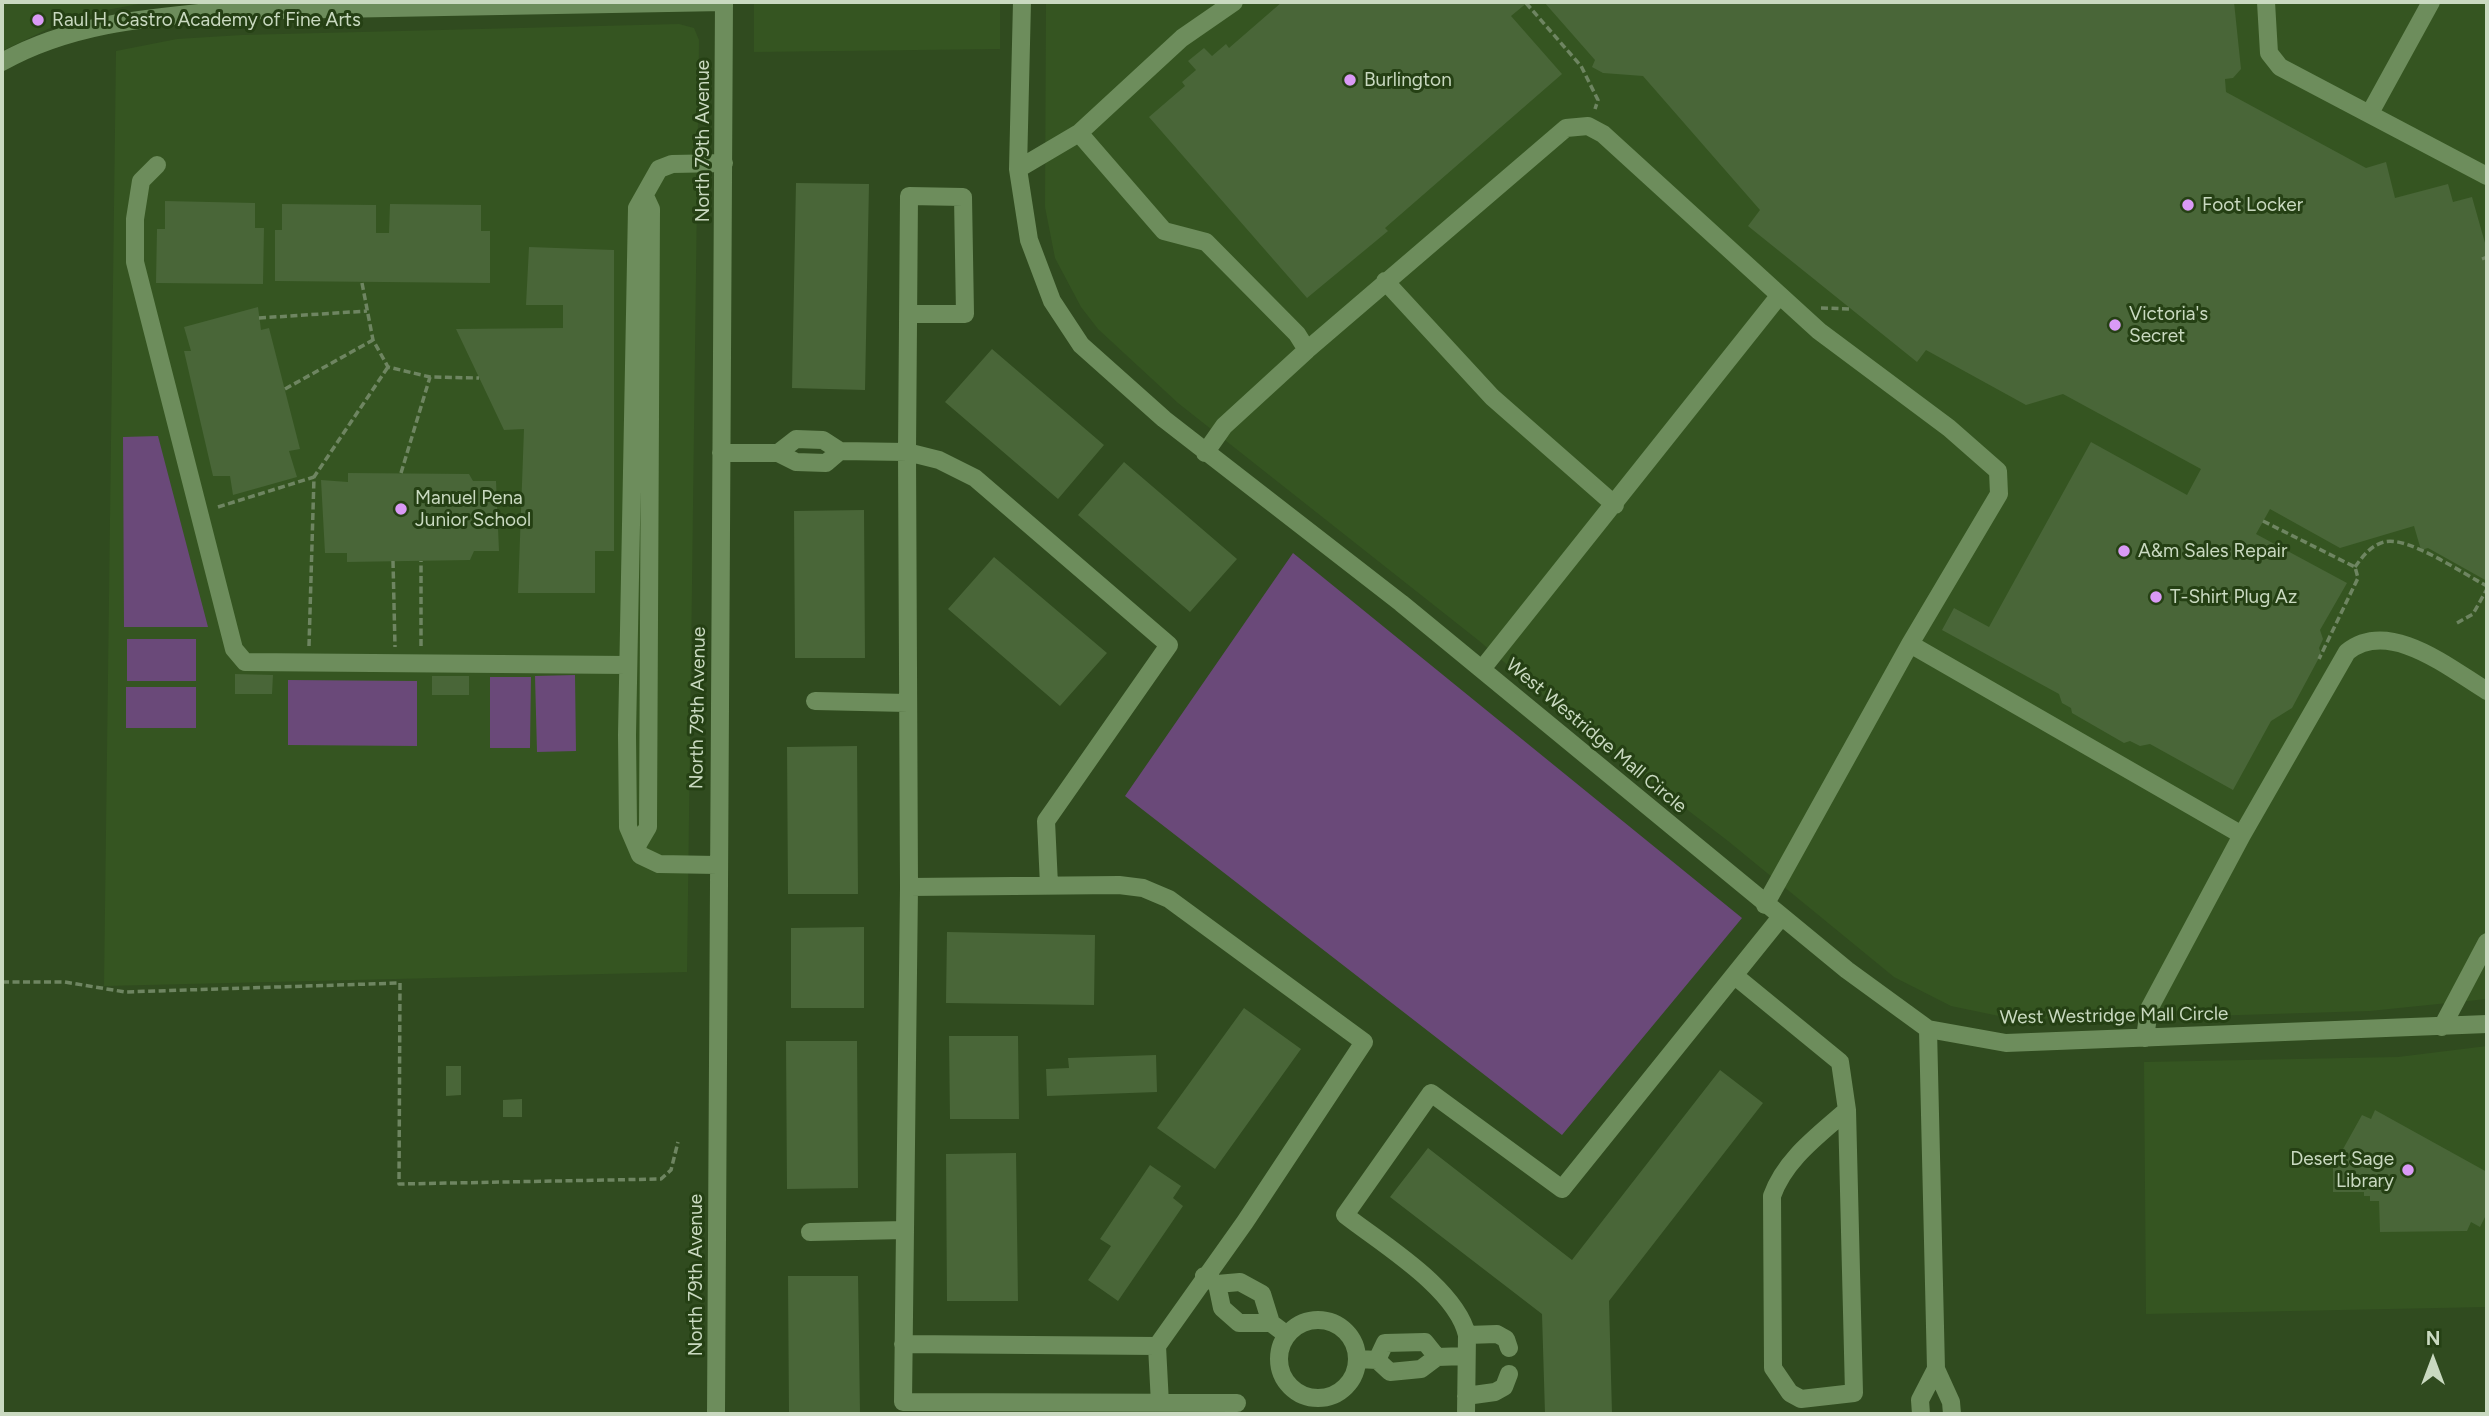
<!DOCTYPE html>
<style>
body{margin:0}
#map{position:relative;width:2489px;height:1416px;overflow:hidden;background:#304b1f;font-family:Figtree,sans-serif}
canvas{display:block}
.frame{position:absolute;inset:0;border:4px solid #c9d9c0;pointer-events:none}
.north{position:absolute;left:2398px;top:1325px;width:70px;height:70px;-webkit-text-stroke:5px #254014;paint-order:stroke;rotate:0deg;font-size:19px;font-weight:700;line-height:28px;text-align:center;color:#c9d9c0}
.north::after{content:'';display:block;margin:auto;width:24px;height:32px;background:#c9d9c0;clip-path:polygon(50% 0,100% 100%,50% 72%,0 100%)}
</style>
<div id="map">
<canvas width="2489" height="1416"></canvas>
<div class="frame"></div>
<div class="north">N</div>
</div>
<script>
const g = document.querySelector('canvas').getContext('2d');
g.lineJoin = 'round';
function fillPath(path, color) { g.fillStyle = color; g.fill(path, 'evenodd'); }
function strokePath(path, color, width, dash) { g.strokeStyle = color; g.lineWidth = width; g.lineCap = dash ? 'butt' : 'round'; g.setLineDash(dash || []); g.stroke(path); }
function write(font, color, halo, rows, align = 'center') {
  g.font = font + ' Figtree,sans-serif'; g.lineWidth = 6; g.setLineDash([]); g.textBaseline = 'middle'; g.strokeStyle = halo; g.fillStyle = color; for (const [text, x, y, turn = 0] of rows) {
    g.save(); g.translate(x, y); g.rotate((+turn || 0) * Math.PI / 180); g.textAlign = isNaN(turn) ? turn : align; if (halo) g.strokeText(text, 0, 0); g.fillText(text, 0, 0); g.restore();
  }
}
fillPath(new Path2D(`
 M2,2H150L101,11L48,29L2,51Z
 M754,2H1000V49L754,52Z
 M1046,2H2487V999L2370,1011L2207,1016L2186,1010L2106,1019H2055L1999,1016L1951,1006L1894,977L1728,841L1595,739L1478,640L1178,403L1098,329L1081,307L1055,258L1045,207Z
 M679,24L694,28L699,40L687,972L104,986L116,51L177,39L242,35Z
 M2487,1046V1307L2146,1314L2144,1062L2398,1057Z`), '#355521');
fillPath(new Path2D(`
 M158,436L208,627H124L123,437Z
 M1293,553L1742,918L1562,1135L1125,796Z
 M127,639H196V681H127Z
 M575,675L576,751L537,752L535,676Z
 M490,677H531L530,748H490Z
 M288,680L417,681V746L288,745Z
 M126,687H196V728H126Z`), '#6a4979');
fillPath(new Path2D(`
 M1282,2H1528L1511,16L1562,74L1385,228L1388,231L1307,298L1149,117L1185,86L1182,82L1196,70L1188,61L1204,48L1212,56L1226,44L1229,48Z
 M1544,2H2234L2241,69L2233,78L2225,79L2226,92L2366,168L2386,162L2395,198L2448,184L2453,202L2472,197L2487,250V581L2428,548L2421,550L2414,526L2340,548L2270,509L2256,534L2347,583L2320,630L2323,639L2319,648L2321,654L2292,708L2271,721L2233,790L2150,744L2140,746L2130,741L2124,743L2072,713L2071,708L2062,703L2059,694L1942,630L1954,608L1989,627L2091,442L2187,495L2201,469L2063,394L2026,405L1926,350L1917,362L1748,226L1760,210L1643,76L1603,73L1592,67L1595,60Z
 M796,183L869,184L865,390L792,388Z
 M165,201L255,203V228H264L263,284L156,283L157,229H165Z
 M282,204L376,205V233H389L390,204L481,205V231H490V283L275,281V230H282Z
 M529,247L614,250V551H595V593H518L524,429L504,430L456,329L563,328V305H526Z
 M258,307L261,330L269,328L300,449L289,451L297,477L233,495L230,476H213L184,351H191L184,327Z
 M992,349L1104,445L1058,499L945,402Z
 M1124,462L1237,559L1190,612L1078,515Z
 M348,473L469,474L473,481H496L499,551H474L470,560L347,562V553H325L321,480L348,482Z
 M864,510L865,658H795L794,511Z
 M994,557L1107,653L1060,706L948,609Z
 M235,674L273,675L272,694H235Z
 M432,676H469V695H432Z
 M857,746L858,894H788L787,747Z
 M864,927V1008H791V928Z
 M947,932L1095,935L1094,1005L946,1003Z
 M1244,1008L1301,1049L1215,1169L1157,1128Z
 M949,1036H1018L1019,1119H950Z
 M786,1041H857L858,1188L787,1189Z
 M1156,1055L1157,1092L1047,1096L1046,1069L1069,1068L1068,1058Z
 M446,1066H461V1095L446,1096Z
 M1720,1070L1763,1103L1609,1301L1612,1414H1545L1542,1314L1390,1197L1428,1148L1572,1260Z
 M522,1099V1117H503V1100Z
 M2375,1110L2487,1172V1213L2480,1227L2471,1222L2467,1231L2380,1232L2379,1201H2370V1196H2364V1192H2333V1167L2362,1115L2371,1119Z
 M1016,1153L1018,1301H947L946,1154Z
 M1150,1165L1181,1186L1173,1198L1183,1206L1118,1301L1088,1280L1111,1246L1100,1239Z
 M788,1276H858L860,1414H789Z`), '#496638');
strokePath(new Path2D(`
 M1526,3L1581,66L1598,100L1595,109
 M2482,259L2487,257
 M362,283L373,340L388,367L430,377L479,378
 M1821,308L1851,309
 M259,318L367,311
 M285,389L373,340
 M401,473L430,377
 M218,507L314,477
 M2263,521L2355,567L2358,578L2319,659
 M393,561L395,647
 M2355,567C2363,556 2370,546 2384,542C2407,535 2465,575 2487,586
 M2457,623L2473,614L2487,589
 M309,646L314,477L388,367
 M421,646V561
 M2,982H65L125,992L400,983L399,1184L661,1179L671,1170L678,1142`), '#6e8561', 3.5, [7, 3.5]);
strokePath(new Path2D(`
 M1022,2L1018,169L1029,240L1052,301L1081,345L1164,419L1401,603L1847,970L1928,1029L2006,1043L2487,1024
 M2266,2L2269,53L2280,67L2487,176
 M2,62C70,24 145,18 221,11L724,2
 M2370,113L2431,2
 M1079,133L1164,231L1206,242L1297,334L1307,350
 M157,165L141,181L135,219V262L234,649L245,662L628,665
 M1018,169L1079,133L1182,38L1234,2
 M1385,281L1492,397L1615,505
 M721,453H778L796,462L826,463L840,451
 M778,453L796,439L823,440L840,451L907,452L909,196L963,197L965,314H908
 M1205,453L1224,426L1307,350L1566,128L1588,126L1603,134L1819,331L1949,428L1998,471L1999,494L1910,644L1765,905
 M1910,644L2242,835
 M1482,669L1779,296
 M815,701L908,703
 M638,844L648,827L651,209L645,196
 M717,865L659,864L640,855L628,827L627,735L637,208L659,169L672,164L724,163
 M1049,885L1046,821L1169,645L975,478L939,460L907,452L909,887L903,1402L1237,1403
 M909,887L1119,885L1143,888L1169,899L1364,1042L1245,1222L1157,1346L1160,1404
 M1735,976L1840,1062L1847,1110L1854,1393L1801,1399L1790,1393L1773,1368L1772,1196C1785,1159 1819,1135 1847,1110
 M2442,1027L2487,942
 M1928,1029L1936,1369L1951,1402L1952,1414
 M2145,1038L2149,1009L2242,835L2347,652C2389,618 2449,668 2487,691
 M810,1232L905,1230
 M1204,1276L1217,1284L1240,1282L1262,1294L1271,1323L1287,1335
 M1217,1284L1222,1308L1239,1323H1271
 M1279 1359a39 39 0 1 1 78 0a39 39 0 1 1-78 0Z
 M1467,1335L1497,1334L1506,1339L1509,1348
 M903,1344L1157,1346
 M1358,1359L1377,1360L1390,1372L1421,1369L1437,1357L1466,1356
 M1377,1360L1385,1343L1425,1342L1437,1357
 M1466,1396L1495,1392L1504,1387L1509,1374
 M716,1414L724,2
 M1466,1414L1467,1335C1456,1288 1382,1244 1345,1215L1431,1093L1562,1189L1781,917
 M1921,1414L1920,1400L1936,1369`), '#6d8d5c', 18);
for (const [x, y, r, color] of [
 [38,20,7,"#da9af6"],
 [1350,80,7,"#da9af6"],
 [2188,205,7,"#da9af6"],
 [2115,325,7,"#da9af6"],
 [401,509,7,"#da9af6"],
 [2124,551,7,"#da9af6"],
 [2156,597,7,"#da9af6"],
 [2408,1170,7,"#da9af6"]
]) { const dot = new Path2D(); dot.arc(x, y, r, 0, 2 * Math.PI); g.fillStyle = color; g.fill(dot); strokePath(dot, '#254014', 2.5); }
write('19px', '#c9d9c0', '#254014', [
 ["Raul H. Castro Academy of Fine Arts",52,20],
 ["Burlington",1364,80],
 ["Foot Locker",2202,205],
 ["Victoria's",2129,314],
 ["Secret",2129,336],
 ["Manuel Pena",415,498],
 ["Junior School",415,520],
 ["A&m Sales Repair",2138,551],
 ["T-Shirt Plug Az",2170,597],
 ["Desert Sage",2394,1159,"right"],
 ["Library",2394,1181,"right"]
], 'left');
write('19px', '#c9d9c0', '#254014', [
 ["North 79th Avenue",703,141,-90],
 ["North 79th Avenue",698,708,-89],
 ["West Westridge Mall Circle",1596,736,40],
 ["West Westridge Mall Circle",2114,1016,-1],
 ["North 79th Avenue",696,1275,-90]
]);
</script>
